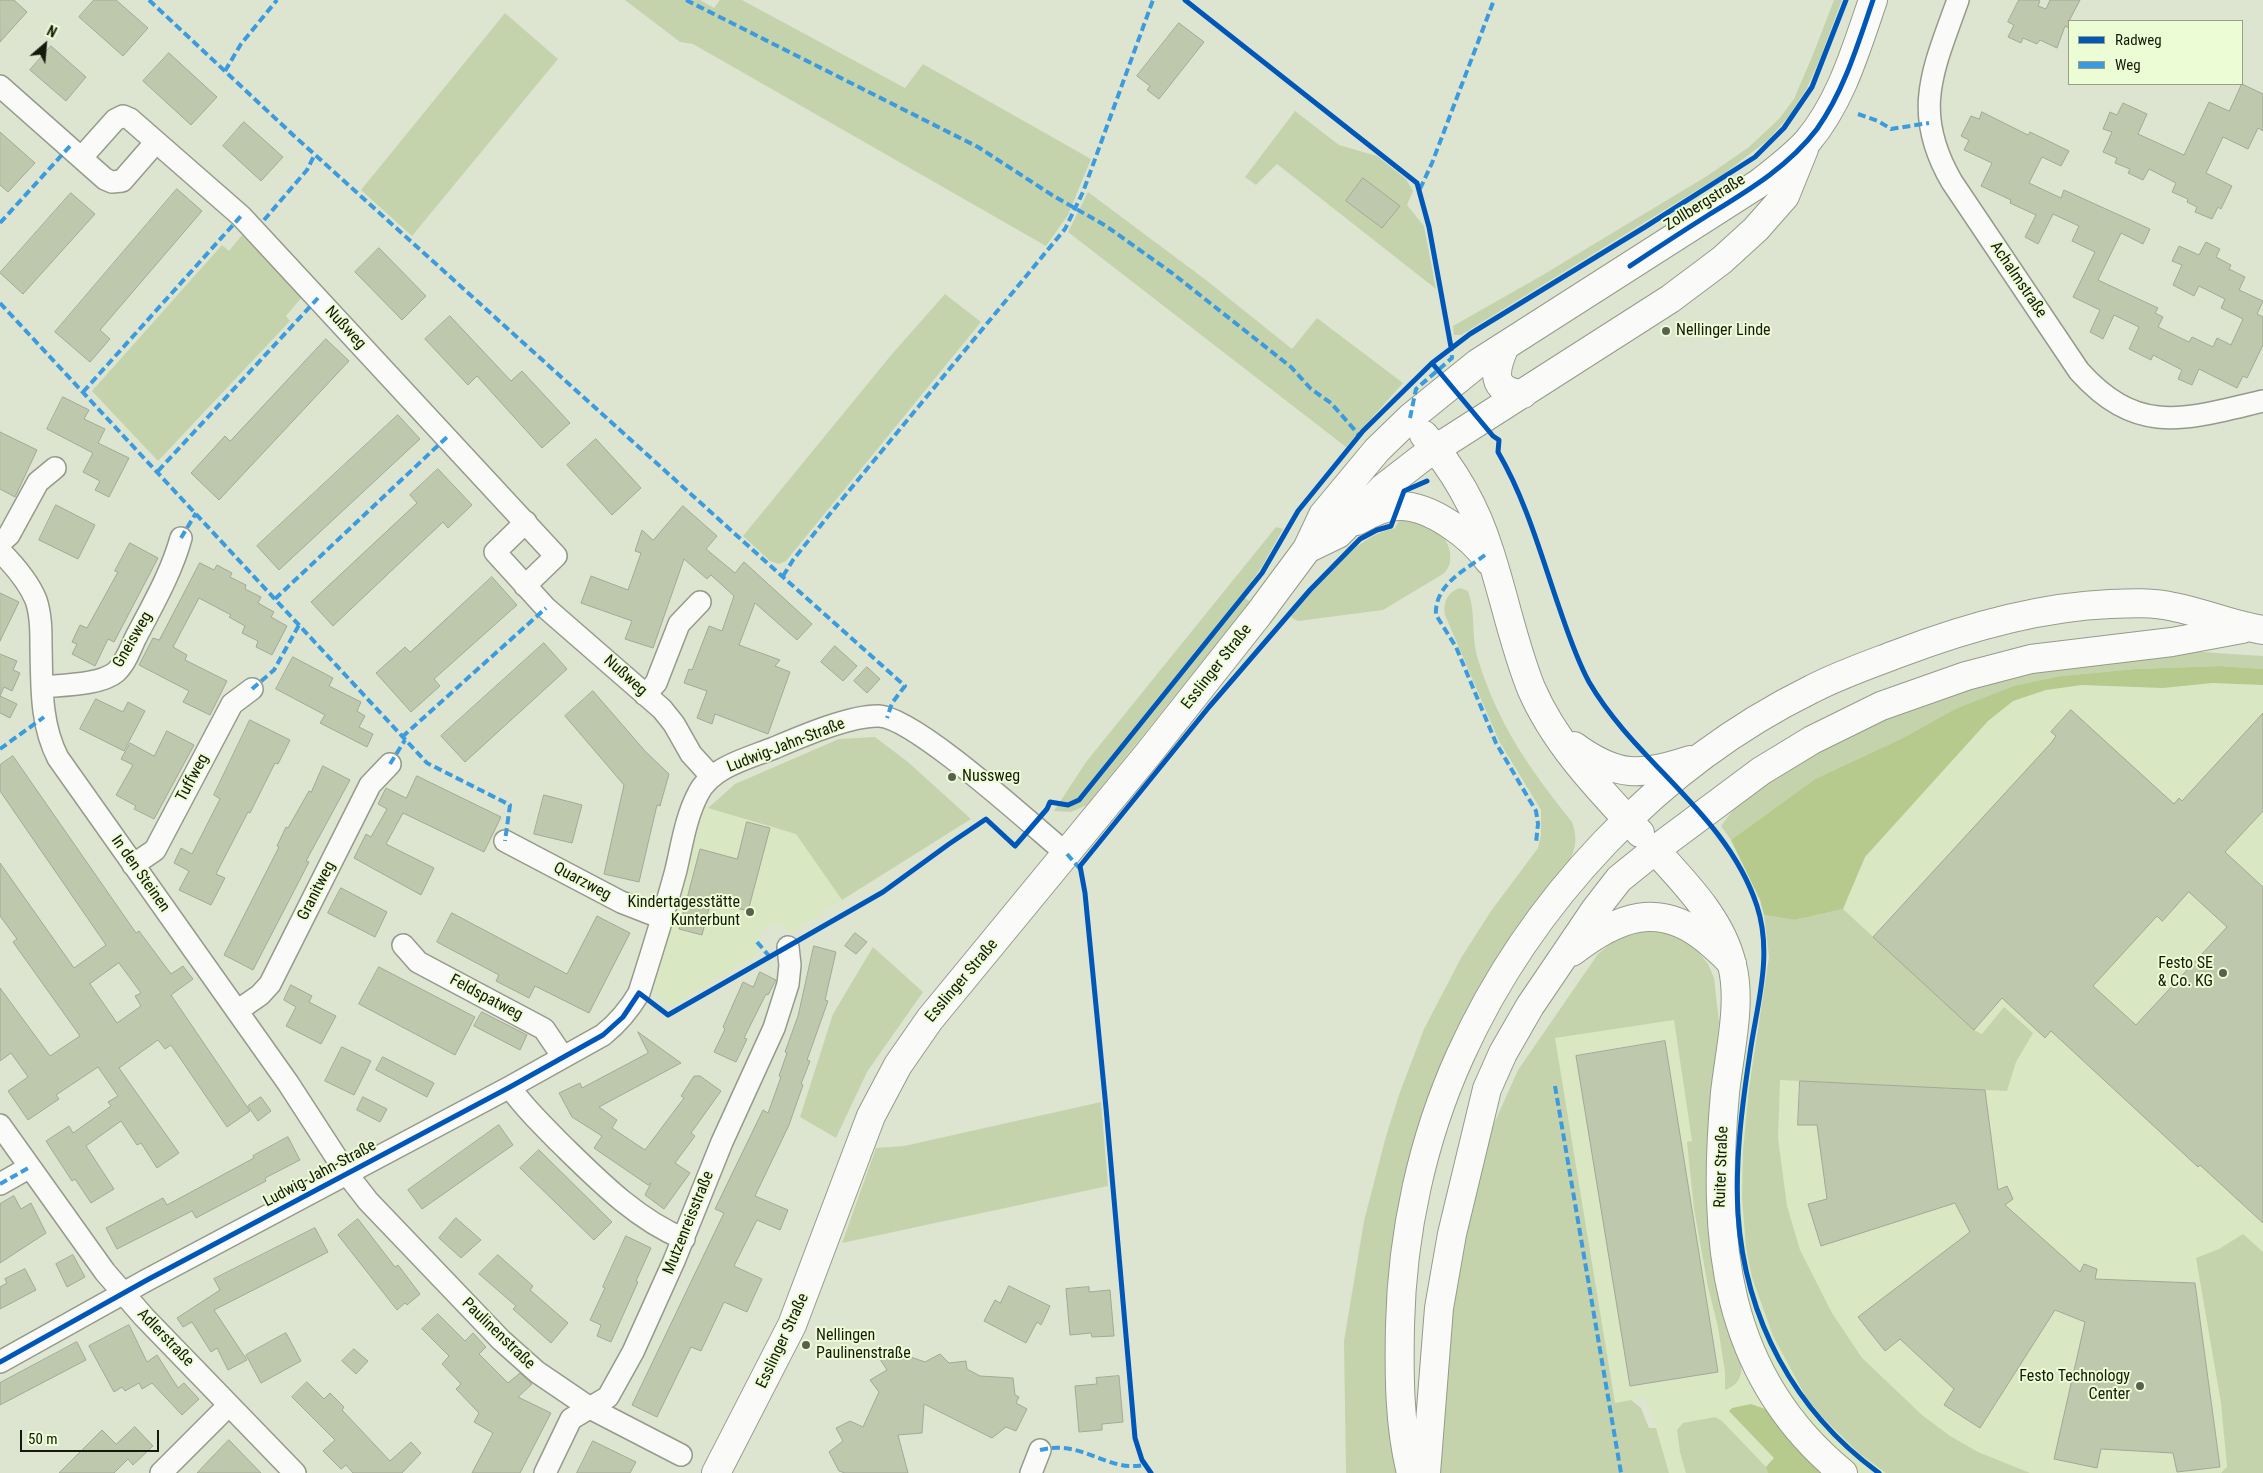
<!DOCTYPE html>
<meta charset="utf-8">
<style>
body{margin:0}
#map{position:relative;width:2263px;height:1473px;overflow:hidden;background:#dde5d0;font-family:"Roboto Condensed",sans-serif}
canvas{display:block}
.legend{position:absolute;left:2068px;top:20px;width:175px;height:65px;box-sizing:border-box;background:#ecfcd4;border:1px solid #96a184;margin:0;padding:6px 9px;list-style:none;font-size:15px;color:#14190b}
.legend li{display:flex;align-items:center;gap:10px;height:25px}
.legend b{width:25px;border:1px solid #96a184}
.north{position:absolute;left:20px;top:20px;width:50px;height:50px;-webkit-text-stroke:4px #ecfcd4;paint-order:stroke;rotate:27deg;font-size:14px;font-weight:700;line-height:20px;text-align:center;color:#14190b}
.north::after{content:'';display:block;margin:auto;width:18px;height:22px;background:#14190b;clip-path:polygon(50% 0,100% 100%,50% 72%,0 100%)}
.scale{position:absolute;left:20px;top:1430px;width:139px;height:22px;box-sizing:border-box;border:2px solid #14190b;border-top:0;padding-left:6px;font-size:15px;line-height:18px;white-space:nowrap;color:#14190b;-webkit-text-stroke:4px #ecfcd4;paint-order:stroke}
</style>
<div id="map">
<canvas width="2263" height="1473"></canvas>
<ul class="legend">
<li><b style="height:6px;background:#0057b8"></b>Radweg</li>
<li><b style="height:6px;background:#3b9bde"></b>Weg</li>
</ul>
<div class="north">N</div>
<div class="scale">50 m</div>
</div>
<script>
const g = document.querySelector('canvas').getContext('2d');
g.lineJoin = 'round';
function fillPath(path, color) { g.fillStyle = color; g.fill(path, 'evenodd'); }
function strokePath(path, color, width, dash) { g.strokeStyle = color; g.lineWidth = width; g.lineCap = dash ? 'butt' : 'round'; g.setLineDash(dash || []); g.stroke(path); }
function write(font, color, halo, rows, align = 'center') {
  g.font = font + ' "Roboto Condensed",sans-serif'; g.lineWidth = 4; g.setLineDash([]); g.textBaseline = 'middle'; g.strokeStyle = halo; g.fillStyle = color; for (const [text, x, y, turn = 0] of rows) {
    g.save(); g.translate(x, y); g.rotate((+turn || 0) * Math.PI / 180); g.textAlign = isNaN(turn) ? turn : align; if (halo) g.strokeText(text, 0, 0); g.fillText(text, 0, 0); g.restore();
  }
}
fillPath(new Path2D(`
 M2212,683L2263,685V1473H1669L1656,1428L1645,1398L1615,1403L1555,1038L1674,1019L1778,1057L1796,986L1843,909L1865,857L1988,721L2003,707L2013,701L2032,694L2063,687L2082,685L2163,688Z
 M708,808L796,834L842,900L790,933L782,926L773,924L762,931L757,941L759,952L670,1008L654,992L704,812Z`), '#d9e7c3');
fillPath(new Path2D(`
 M625,0H700L714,8L720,0H742L905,88L923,64L1091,159L1068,215L1046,246L693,44L680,42Z
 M1834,0H1842L1821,56L1807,88L1789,116L1768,140L1725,173L1461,335H1454L1453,326L1541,276L1707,176L1749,147L1779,119L1794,99L1814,52Z
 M505,13L558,59L412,236L361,190Z
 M1295,111L1339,145L1377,156L1406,179L1413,191L1407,205L1424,226L1436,289L1277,164L1256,185L1245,177Z
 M1088,192L1206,280L1292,349L1317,318L1403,383L1346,447L1068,232Z
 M242,235L302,297L286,316L290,321L158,461L92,391L222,245L229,251Z
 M945,294L981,322L786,561L779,564L770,561L743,536L892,354Z
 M1400,519C1421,521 1446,529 1450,552C1451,561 1450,568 1443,574L1383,610L1298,621L1292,618L1291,616C1319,585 1352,537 1395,528Z
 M1276,527L1283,529L1263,565L1242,595L1250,602L1087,805L1071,812L1054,811L1086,762Z
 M1460,588L1468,591C1476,612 1471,635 1477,656C1497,723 1529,768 1572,822C1578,838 1576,849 1568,863L1421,1125L1399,1473H1346L1344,1341L1364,1221L1386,1136L1400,1092L1424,1029L1461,958L1491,911L1538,848L1541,835V810L1499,741L1445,615C1443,603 1447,592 1460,588Z
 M2186,651L2263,656V669L2220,666L2135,669L2063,676L1953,710L1903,738L1815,779L1731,840L1721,826L1737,805L1757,790L1801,761L1878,721L1948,695L2052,667Z
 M875,737L908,762L971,819L842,900L796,834L708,808L735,784L839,739Z
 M1843,909L1974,1030L1982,1034L2004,1007L2033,1033L2016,1062L2007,1091L1780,1080L1778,1138L1787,1206L1800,1250L1832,1313L1862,1358L1922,1415L1950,1436L1978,1452L2030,1473H1886L1860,1454L1823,1418L1806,1397L1773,1336L1752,1277L1746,1248L1742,1197L1743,1151L1749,1088L1769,957L1764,915L1795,920Z
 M1645,929L1671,933L1692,944L1708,964L1714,978L1719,1022L1713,1082L1718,1285L1726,1321L1741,1365C1743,1378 1736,1386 1725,1390V1372L1718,1327L1708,1287L1694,1209L1687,1142L1692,1141L1674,1020L1555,1038L1615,1403L1631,1400L1641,1408L1649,1428H1656L1669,1473H1438L1445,1317L1488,1137L1518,1070L1598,954L1620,936Z
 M873,947L923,992L867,1072L836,1138L800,1117L833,1014Z
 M1101,1102L1108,1186L842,1243L876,1148L904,1146Z
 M2243,1234L2263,1252V1473H2221L2227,1467L2221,1403L2196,1258L2219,1249Z
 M1715,1417L1722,1421L1766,1467L1768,1473H1686L1680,1452L1677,1430L1683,1423Z`), '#c5d3ac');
fillPath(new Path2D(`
 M2220,666L2263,669V685L2212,683L2163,688L2082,685L2046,690L2013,701L1988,721L1865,857L1843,909L1795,920L1764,915L1760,900L1731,840L1815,779L1903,738L1953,710L2014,686L2062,676L2135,669Z
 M1751,1404L1765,1409L1782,1432L1821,1473H1768L1766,1467L1774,1458L1729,1411L1732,1408Z`), '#b5ca8c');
const building = new Path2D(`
 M0,0H14L27,12L0,42Z
 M94,0H116L148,28L123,56L79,17Z
 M2019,0H2038L2040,1L2038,6L2046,9L2050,0H2080L2069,21V28L2065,26L2057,48L2040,40L2037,44L2023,38L2021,43L2008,37L2014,25L2008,22Z
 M1179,23L1204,42L1159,99L1147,90L1150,86L1137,76Z
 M51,46L86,77L66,101L30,70Z
 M169,53L217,97L191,125L143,81Z
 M2242,84L2263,94V131L2258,128L2248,149L2223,137L2206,173L2232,186L2221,209L2218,207L2212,219L2195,212L2197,207L2187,202L2188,199L2172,192L2176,183L2149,169L2143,180L2128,173L2130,169L2115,163L2117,158L2103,152L2112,132L2103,129L2110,112L2117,115L2123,103L2147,114L2138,134L2184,155L2209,102L2229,111Z
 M1982,112L2028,135L2030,132L2069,151L2061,166L2042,157L2029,183L2061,198L2064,190L2150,229L2143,244L2121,233L2098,280L2158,308L2155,313L2163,317L2158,327L2189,342L2192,337L2213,347L2217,338L2231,345L2243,319L2221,308L2225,299L2199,286L2194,296L2173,285L2182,265L2172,261L2179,246L2199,255L2206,242L2220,249L2216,257L2231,265L2229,269L2245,277L2239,290L2263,301L2257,314L2263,317V345L2247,378L2243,376L2237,388L2199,369L2192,385L2178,379L2182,370L2153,355L2151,360L2129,349L2139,327L2114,315L2103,339L2090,332L2100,310L2073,297L2095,252L2072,241L2079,226L2053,214L2038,244L2025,237L2036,215L2010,203L2011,200L1981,186L1992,163L1964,150L1969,140L1961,136L1971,116L1979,119Z
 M244,122L283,157L261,181L223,146Z
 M0,132L35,163L8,192L0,185Z
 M1363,178L1400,206L1382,228L1346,201Z
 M177,189L202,211L100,330L110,339L90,362L55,332Z
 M71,193L95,214L23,294L0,273Z
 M379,248L426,296L402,320L355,272Z
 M450,316L511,381L522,371L570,423L542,448L477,376L468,385L425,339Z
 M326,339L349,361L219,500L191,473L225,436L230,441Z
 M63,397L89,410L84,419L105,429L98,443L129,458L109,497L95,490L100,481L83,472L93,453L47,429Z
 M398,415L420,439L279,570L257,546Z
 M0,432L37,450L15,497L0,489Z
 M596,439L641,488L612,515L567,465Z
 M438,469L472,505L448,528L443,522L333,626L311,602L417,503L410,495Z
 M56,505L95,525L78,559L39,540Z
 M683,506L717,536L706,549L735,573L744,562L812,624L797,640L755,603L739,645L780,660L775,666L790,672L768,734L715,714L712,724L697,718L707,691L684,683L689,669L692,670L709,626L722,631L734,596L711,575L707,579L684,559L653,648L625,639L632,621L581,603L591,576L628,590L641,553L635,551L642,530L653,540Z
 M130,543L158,558L114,642L108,639L95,666L72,654L77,644L72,642L80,625L87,628L118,572L115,571Z
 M200,563L214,570L217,565L232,573L230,577L246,585L245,589L261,597L258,603L274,612L271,617L287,626L272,655L256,647L258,641L242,633L245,626L229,617L231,615L199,598L173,647L187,655L185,660L227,681L210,715L183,702L189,691L139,665L153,638L159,640Z
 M492,577L517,605L434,679L440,686L411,712L376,673L405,647L410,652Z
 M0,593L19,602L0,641Z
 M544,643L567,669L465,762L441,736Z
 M835,646L857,666L843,681L821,662Z
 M0,654L17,661L13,670L20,673L12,691L4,687L0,696Z
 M293,657L333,678L329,686L361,702L357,711L365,716L359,727L373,734L367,747L320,723L325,715L276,689Z
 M867,667L880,679L867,693L854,681Z
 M593,691L645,751L669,774L660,806L657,805L639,882L604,874L624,785L565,716Z
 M0,696L17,704L10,718L0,713Z
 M96,699L123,712L128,702L145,711L124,751L80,729Z
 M2071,710L2174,804L2179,798L2182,801L2263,713V811L2225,852L2263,887V1223L2200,1165L2198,1167L2051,1031L2045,1038L2002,998L1974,1030L1873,937L2051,743L2056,736L2051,732ZM2189,892L2227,927L2136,1025L2093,986L2157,916L2162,921Z
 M250,720L290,740L278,764L275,763L250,813L248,812L216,874L225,878L211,905L179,890L189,871L174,863L181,848L192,854L220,799L214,795Z
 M167,731L194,745L154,819L134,809L136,806L116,795L133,765L121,759L130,743L154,756Z
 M13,756L136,933L139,931L171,974L183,966L193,979L171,995L250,1111L227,1127L171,1045L165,1049L158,1040L119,1068L179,1153L157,1168L141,1143L137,1145L121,1121L86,1146L114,1189L91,1203L75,1179L72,1181L46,1141L69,1126L73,1133L111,1106L108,1102L118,1096L98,1067L56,1095L59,1099L28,1120L8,1091L28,1077L11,1053L0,1061V988L50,1056L80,1036L13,942L17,939L0,916V863L74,968L106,945L0,791V765ZM119,963L141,993L135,996L141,1006L117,1023L90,984Z
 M323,766L350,780L306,861L309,862L253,970L224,955L279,847L277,846L286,827L288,828L309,791L311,792Z
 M417,776L501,817L484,852L403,813L386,844L434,868L421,895L354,858L366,834L371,837L387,809L378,804L386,788L406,798Z
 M544,795L582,805L572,843L534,834Z
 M747,822L770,828L748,911L711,901L702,935L679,929L700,849L737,859Z
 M341,888L387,912L375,937L328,913Z
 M452,913L567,974L597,916L630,933L589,1013L535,986L529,998L496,981L499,975L437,942Z
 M855,933L867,942L856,954L845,946Z
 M814,946L836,952L825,1000L828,1001L807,1060L810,1061L801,1084L803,1085L789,1125L755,1196L788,1210L780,1230L757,1220L734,1266L762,1279L747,1312L724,1302L701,1351L691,1347L657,1417L632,1405L724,1213L715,1209L763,1110L768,1113L781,1077L779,1076L787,1053L785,1052L798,1016Z
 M379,967L475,1017L455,1055L359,1004Z
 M760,972L776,980L768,995L766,994L744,1038L747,1039L736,1062L714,1052L725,1029L723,1027L743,982L753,987Z
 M291,985L312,996L309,1002L336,1016L321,1044L286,1026L296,1007L284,1000Z
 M482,1012L527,1035L520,1050L474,1026Z
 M638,1032L681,1063L599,1107L617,1120L612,1128L645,1150L684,1098L681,1096L694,1076H700L721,1091L691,1133L695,1136L675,1163L690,1173L664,1209L645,1195L651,1183L648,1185L594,1148L602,1136L572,1117L559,1093L580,1083L582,1088L648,1053Z
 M1665,1041L1718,1372L1630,1386L1576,1056Z
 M342,1047L371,1061L354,1095L325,1081Z
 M383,1057L434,1083L427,1097L376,1070Z
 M1800,1081L1985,1090L1998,1190L2007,1186L2013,1199L2005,1205L2080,1272L2084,1264L2097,1269L2095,1279L2195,1283L2220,1467L2177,1472L2173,1453L2101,1449L2097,1468L2054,1459L2085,1322L2055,1310L1980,1428L1944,1405L1954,1389L1900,1339L1885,1351L1858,1317L1970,1232L1955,1203L1821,1246L1808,1204L1827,1199L1817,1125H1798Z
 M261,1097L271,1111L258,1121L248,1106Z
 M363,1097L387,1109L380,1122L357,1110Z
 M499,1125L513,1145L422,1209L408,1190Z
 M288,1137L300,1160L265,1178L266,1181L196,1218L192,1211L117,1249L106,1228L163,1198L167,1205L254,1158L253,1156Z
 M539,1150L612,1222L594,1240L520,1168Z
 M14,1196L21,1209L31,1203L46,1233L0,1263V1204Z
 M456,1218L481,1240L461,1258L439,1238Z
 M358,1219L395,1267L398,1265L420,1294L407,1305L405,1303L397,1310L338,1235Z
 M315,1228L328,1252L214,1310L247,1360L228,1370L217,1348L211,1352L192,1322L183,1327L177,1318L220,1290L214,1279Z
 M626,1236L651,1248L636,1281L638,1282L611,1342L597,1336L601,1325L590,1320L605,1288L603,1287Z
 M73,1255L85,1277L67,1287L56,1264Z
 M498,1255L533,1286L530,1290L568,1323L551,1343L513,1309L516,1306L479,1274Z
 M25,1269L36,1290L0,1309V1287L7,1283L5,1279Z
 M1009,1286L1050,1306L1041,1325L1037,1322L1026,1343L984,1321L995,1300L1000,1303Z
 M1089,1287V1292L1110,1290L1114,1336L1092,1337L1091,1333L1070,1335L1066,1289Z
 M438,1314L465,1341L473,1333L486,1347L479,1354L508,1383L520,1373L532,1384L518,1397L551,1413L520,1473H472L493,1433L474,1422L479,1413L456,1389L461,1384L442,1364L449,1356L422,1329Z
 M129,1325L147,1362L157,1355L178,1388L184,1383L199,1399L182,1415L152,1383L142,1389L139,1383L125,1391L122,1387L114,1392L89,1346Z
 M286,1333L301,1361L261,1383L246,1355Z
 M77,1342L86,1360L0,1405V1383Z
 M354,1349L368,1361L356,1374L342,1361Z
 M888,1349L925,1362L940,1354L949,1363L966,1361L967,1369L980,1376L1013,1378L1015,1395L1019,1397L1016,1403L1027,1409L1016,1431L1006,1427L992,1438L924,1404L922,1433L898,1435L908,1473H845L839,1471L829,1452L843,1441L836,1428L850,1421L863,1427L879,1392L870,1380L887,1370L878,1356Z
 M1119,1376L1123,1422L1102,1424V1430L1079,1432L1075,1386L1097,1384L1096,1378Z
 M307,1382L324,1399L330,1393L344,1407L342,1410L390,1461L411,1442L421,1453L402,1473H353L346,1465L341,1469L323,1451L335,1440L292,1397Z
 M135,1427L153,1446L133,1465L128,1459L114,1473H59L102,1430L116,1444Z
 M229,1440L261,1473H197L215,1454Z
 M593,1441L636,1462L630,1473H577Z`);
fillPath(building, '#bec8ac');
strokePath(building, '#a3a898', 1);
const minor = new Path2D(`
 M1958,0C1933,70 1911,112 1952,182L2079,371C2138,437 2186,419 2263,401
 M0,86L105,179L112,182L122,181L156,142
 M82,157L115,120L123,116L130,119L241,216L556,556L525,586
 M526,522L495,552L546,608L662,709L674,724L691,754L712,777
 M0,543L9,535L38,482L55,468
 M0,551C13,564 29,583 36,600C41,615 41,631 41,646C42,685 40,723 58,758L288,1083L347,1174L368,1201L501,1340L537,1372L590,1408L681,1455
 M42,687C61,685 101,685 116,672C125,664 130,650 135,639C152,606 171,574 181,538
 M645,695L656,683L679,624L700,602
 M505,841L621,902L662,918
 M133,865L155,850L232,704L252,689
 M403,945L418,962L544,1029L563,1057
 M237,1011L260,995L270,984L370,785L390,764
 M510,1087C523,1107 541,1123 558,1141C595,1177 635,1219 684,1239
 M0,1125L105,1272L144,1317L295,1473
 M0,1184L30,1167
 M0,1362L147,1280L510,1087L603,1035C618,1023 629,1010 639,993C652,952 665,911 676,870C682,844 686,817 698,794C711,767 749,758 774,748C800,737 851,715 879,716C916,718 1033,826 1067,854
 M161,1473L229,1405
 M545,1473L571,1419L608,1397L633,1352L674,1261L722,1142L774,1028L788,984L790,965L788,947
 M1031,1473L1040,1450`);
const tertiary = new Path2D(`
 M1655,850C1685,883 1722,920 1732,965C1742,1003 1729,1054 1725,1093C1712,1238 1722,1374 1843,1473`);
const secondary = new Path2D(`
 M1505,346C1494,371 1490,391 1523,394
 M1424,435C1453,468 1476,508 1489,550C1504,595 1513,643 1531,688C1555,744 1599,789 1640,833
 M1357,521C1370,514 1384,506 1400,506C1432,506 1472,537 1489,561
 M1307,549L1338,534L1383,488L1423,457L1670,299L1722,260L1756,229L1785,196L1804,149
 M1574,746C1618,778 1640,776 1690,760
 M1572,952C1617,917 1659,900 1707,940C1716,948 1725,955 1732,964
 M716,1473L792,1325L871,1116L898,1065L930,1019L1148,754L1258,615L1307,549L1323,515L1377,450L1410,418L1478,363L1758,184C1775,171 1792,158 1807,142C1841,102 1856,49 1873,0
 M1411,1473C1399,1425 1399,1374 1400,1325C1402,1234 1422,1140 1460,1056C1530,901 1659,764 1812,689C1839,675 1868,665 1897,654C1965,628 2037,607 2110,604C2131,603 2153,602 2174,607C2204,613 2232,625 2263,630
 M1426,1473L1439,1308L1452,1234L1487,1089L1503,1053L1530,1006L1595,910L1619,879L1655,850L1761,771L1812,740L1881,706L1966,676L2031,659L2172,642L2242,629`);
strokePath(minor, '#959b8b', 24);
strokePath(tertiary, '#959b8b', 30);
strokePath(secondary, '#959b8b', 30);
strokePath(minor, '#fafbf8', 21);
strokePath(tertiary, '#fafbf8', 28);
strokePath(secondary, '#fafbf8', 28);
strokePath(new Path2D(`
 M149,0L292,134L765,561L905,686L892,703L887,718
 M686,0L978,147L1052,195L1106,226L1172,273L1291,367L1311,389L1331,403L1359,435
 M225,71L241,44L277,0
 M1858,114L1878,121L1891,129L1929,123
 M1420,189L1432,163L1494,0
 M264,220L307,170L315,154
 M0,223L70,146
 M0,303L427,763L510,805L505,841
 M83,392L241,216
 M1410,418L1416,389L1452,358L1451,346
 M158,471L318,298
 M181,538L196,513
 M1485,555C1465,570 1434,585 1436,615L1456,647L1496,743L1536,811L1538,824L1536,843
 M783,576L793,560L829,515L1065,229L1083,192L1153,0
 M275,599L447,437
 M252,689L274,670L299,625
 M402,737L546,608
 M0,749L44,717
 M390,764L405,740
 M1067,854L1081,870
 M757,942L770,957
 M1555,1086L1621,1473
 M0,1184L30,1167
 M1040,1450C1073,1442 1091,1458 1121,1465C1129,1467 1137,1466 1145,1465`), '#3b9bde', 4, [8, 4]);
strokePath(new Path2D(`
 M1185,0L1417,183L1429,227L1451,347
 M1630,266C1657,248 1683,231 1710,214C1749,190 1789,166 1817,129C1844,91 1858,44 1873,0
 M1432,363L1493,436L1499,440L1498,452C1526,500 1541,555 1559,607C1568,633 1576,658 1589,682C1636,763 1727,814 1757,906C1773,955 1757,1004 1750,1053C1742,1106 1735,1160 1738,1214C1745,1319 1794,1411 1879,1473
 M0,1362L147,1280L510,1087L603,1035L623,1017L639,993L668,1015L883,892L949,844L986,819L1015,846L1047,809L1050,802L1068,805L1079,800L1262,573L1298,511L1363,431L1432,363L1470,334L1645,227L1755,157L1784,128L1812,87L1846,0
 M1151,1473L1142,1460L1135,1438L1106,1108L1085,893L1080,866L1209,707L1310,590L1360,539L1377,530L1391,526L1404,491L1427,481`), '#0057b8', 5);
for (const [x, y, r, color] of [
 [1666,331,5,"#5a6050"],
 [952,777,5,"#5a6050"],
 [750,912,5,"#5a6050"],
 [2223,973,5,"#5a6050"],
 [806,1345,5,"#5a6050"],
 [2140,1386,5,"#5a6050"]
]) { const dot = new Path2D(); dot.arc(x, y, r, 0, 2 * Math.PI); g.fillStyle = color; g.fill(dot); strokePath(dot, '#ecfcd4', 2); }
write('16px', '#14190b', '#ecfcd4', [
 ["Zollbergstraße",1705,203,-32],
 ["Achalmstraße",2018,280,56],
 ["Nußweg",345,328,47],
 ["Gneisweg",133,640,-60],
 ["Esslinger Straße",1217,667,-52],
 ["Nußweg",625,676,42],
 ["Ludwig-Jahn-Straße",786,746,-21],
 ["Tuffweg",193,778,-62],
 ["In den Steinen",140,874,55],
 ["Quarzweg",582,882,28],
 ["Granitweg",317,891,-63],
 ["Esslinger Straße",962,981,-50],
 ["Feldspatweg",486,998,28],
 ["Ruiter Straße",1722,1167,-88],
 ["Ludwig-Jahn-Straße",320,1174,-28],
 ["Mutzenreisstraße",689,1223,-68],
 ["Paulinenstraße",498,1334,44],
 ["Adlerstraße",165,1338,46],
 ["Esslinger Straße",783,1341,-65]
]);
write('16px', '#14190b', '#ecfcd4', [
 ["Nellinger Linde",1676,331],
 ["Nussweg",962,777],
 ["Kindertagesstätte",740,903,"right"],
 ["Kunterbunt",740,921,"right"],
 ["Festo SE",2213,964,"right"],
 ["& Co. KG",2213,982,"right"],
 ["Nellingen",816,1336],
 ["Paulinenstraße",816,1354],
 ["Festo Technology",2130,1377,"right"],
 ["Center",2130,1395,"right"]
], 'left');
</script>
